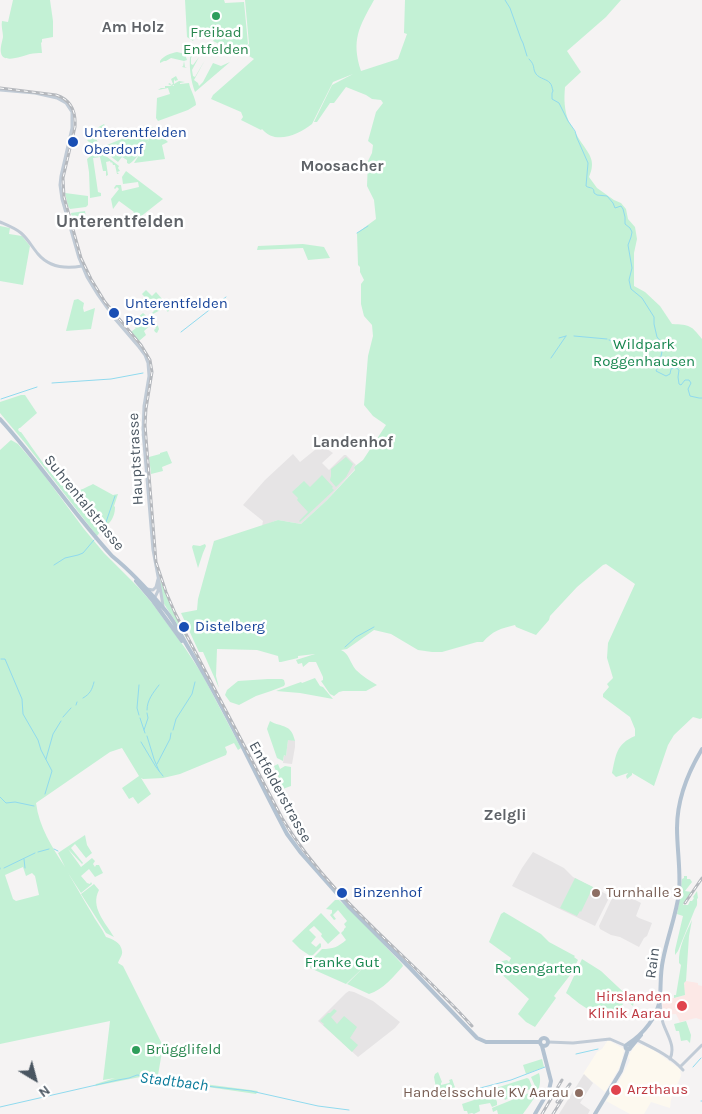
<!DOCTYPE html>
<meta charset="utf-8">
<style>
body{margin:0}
#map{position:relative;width:702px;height:1114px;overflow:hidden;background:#f5f3f3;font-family:Karla,sans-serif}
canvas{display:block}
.north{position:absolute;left:10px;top:1054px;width:50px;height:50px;-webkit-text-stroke:4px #fff;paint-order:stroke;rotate:143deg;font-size:14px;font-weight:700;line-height:20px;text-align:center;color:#4a5661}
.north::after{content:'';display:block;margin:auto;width:18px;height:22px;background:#4a5661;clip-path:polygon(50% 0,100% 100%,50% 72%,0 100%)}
</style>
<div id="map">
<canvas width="702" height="1114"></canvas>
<div class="north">N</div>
</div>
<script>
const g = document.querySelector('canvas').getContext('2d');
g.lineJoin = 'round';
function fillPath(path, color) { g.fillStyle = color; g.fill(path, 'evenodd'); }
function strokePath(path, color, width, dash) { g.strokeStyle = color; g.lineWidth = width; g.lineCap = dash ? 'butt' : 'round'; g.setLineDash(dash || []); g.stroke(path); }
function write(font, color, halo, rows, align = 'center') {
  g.font = font + ' Karla,sans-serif'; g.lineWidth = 5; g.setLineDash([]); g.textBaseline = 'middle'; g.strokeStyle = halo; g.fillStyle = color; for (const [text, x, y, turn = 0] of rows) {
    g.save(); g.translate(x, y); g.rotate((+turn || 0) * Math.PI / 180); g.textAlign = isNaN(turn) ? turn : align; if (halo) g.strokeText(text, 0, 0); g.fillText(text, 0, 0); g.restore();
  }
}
fillPath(new Path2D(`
 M608,1040L624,1049L622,1060L618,1070L605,1092L583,1074L597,1052L602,1049Z
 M636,1044L642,1045L655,1051L680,1069L681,1076L671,1099L670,1108L651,1102L644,1114H630L606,1101L616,1087L630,1060L628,1057Z`), '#fdf9ef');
fillPath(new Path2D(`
 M321,445L333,453L322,463L329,470L344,455H346L356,465L354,467L355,469L327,500L301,524L278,520L262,526L263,521L243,505L265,480L293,454L300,462Z
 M288,739L295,741V747L292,764L283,763L284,755L286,756Z
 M533,852L564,868L573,877L610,896L595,926L512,886L522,868Z
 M616,890L641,903L636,916L639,918L652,923L647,936L644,938L639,947L620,937L611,935L600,929L599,926Z
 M349,991L354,992L373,1001L400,1022L395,1028L358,1057L318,1021L346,993Z
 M584,1074L593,1083L580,1103L590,1110L588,1114H559Z`), '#e6e4e5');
fillPath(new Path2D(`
 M686,981L698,983V985L702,986V1020L696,1018L680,1022L676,1014L663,1015L662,998H674L685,995L684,983Z`), '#fce8e6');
fillPath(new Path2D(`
 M13,0H50L53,21V37L42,39V42L41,43L42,53C38,53 34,53 30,54C23,56 3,64 1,53C0,48 2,42 3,37C3,31 1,27 2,21L8,22Z
 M185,0H224L225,3L244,2L248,44L233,56L224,52L225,51L222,50L224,43L220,42L219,44L213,41L216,36L211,34L209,35L207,34V33L201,29L198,35L196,34L193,41L187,37Z
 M245,0H374C359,27 351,40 361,71L398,59L407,34L404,33L405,0H621L606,17L567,51L581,72L565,87C564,99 564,110 569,122C573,128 577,136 581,142C590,155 596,161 589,177L597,188L614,200L621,203L626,209L628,219L635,227L637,239L634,253V286L645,292L660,306L672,324C690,325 691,325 702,339V718L700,719L693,717L674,735L668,745L654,786L632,773V775L627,779L626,776L628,773L616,777L612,773C616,755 616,744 635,736V729L630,717L603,697V694L609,687L607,684L613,678L607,658L608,643L635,584L606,564L603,565L577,587L550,616L549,620L536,635L516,627L515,625C502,628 492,631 483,642H477L442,652H432L418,650L391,634L374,630L347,649L341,650C349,653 350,663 356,670C362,676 370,681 377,685L366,691H343L339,692L334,696L330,694L321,681L323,680V677L316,662H309L303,667L302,663L298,664L296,660L315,654L298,656V658L281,662H279L278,656L257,650L217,649L216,676L219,688L203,652H199L181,613L197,610L198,599L214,541L278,520L301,524L327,500L355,470L354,467L363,460L386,425L373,416L364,405L368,356L373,336L372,325L364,316L361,304V284L364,280L360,272V267L358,265L357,233L376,219L374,200L367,186L368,161L372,153L373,145L368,141L376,112L383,103L381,100L372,99L366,95L346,87L334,103H330L317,122H314L332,85L353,74L333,82L312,124C298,135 275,145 262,129L261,130L241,120L243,117L241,112L211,99L213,95L254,59L241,51L249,44Z
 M177,52L185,54L187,60L184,61L185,67L187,68L182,67V66L183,67L184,61L171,58L166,61H164L160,63V61C163,56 171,53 177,52Z
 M191,53L192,56L191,58V64L193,65L199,57L192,70L193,76L195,77L205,60L194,80L198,83L199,86L203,82L213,63L221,66L230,62L195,92C191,82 188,62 191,53Z
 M176,76L178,80L175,81L174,79V84L179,81L185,82L180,83V84L189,83C190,89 196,99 196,105L188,110L158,121L156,118L157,98L170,94L168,88L158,90L161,88H165V86H174V85L172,86L168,84L170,83L171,85L173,84L171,79Z
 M104,124L108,131L95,136L99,145L96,147L95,145H92L87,140L93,134L88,131L87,132L86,131L87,129L92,132L94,131L97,132L98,131L97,128Z
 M151,127L154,128C150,139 138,159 129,164L127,163V160L122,157L118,162L101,149L102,147Z
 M155,130L168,142L162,145L165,159L134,163Z
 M98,150L119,166L118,168L120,171L117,172L119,174H117L115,165H113L112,162L111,163L110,161L106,162L108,175L106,176V171H103L100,157L93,158L98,192L101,193V196L90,198L89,172L87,159Z
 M126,171L163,199L130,225L126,219L128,220L134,212L119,201L113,209L111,199L119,189L117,187L115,189L114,188L116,185H121L122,191L139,187L138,182L123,184L122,177Z
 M65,193L88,196V205L86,207L70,209L68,206Z
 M85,211L87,226L75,228L73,226L71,213Z
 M0,226L10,228L9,234L22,236L30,246L23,285L0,281Z
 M303,244L324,247L330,258L308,260L303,248L257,250L258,246Z
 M146,290L152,296L156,292L170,308L168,312L164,308L153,314L152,313L154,311L150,307L152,305L142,294Z
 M78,299L84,303L83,308L84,312L95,308L91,329L66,331L74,300Z
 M143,313L158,326L159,329L157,333L155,332L154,330L156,328L152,324L144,331L146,335L139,341L131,332L136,328L133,325L137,322L136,319Z
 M21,395H25L37,413L20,428H19L18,430L20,432H21C31,445 58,489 74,491C80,491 87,487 93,484L113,495L118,494L114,506L115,507C115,513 113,519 109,523C108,524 102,527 101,528C100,531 99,534 97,536L25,443L0,413V402Z
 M11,440L18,444L41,471L84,529L104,553L139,588L152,603L185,648L202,674L241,748L238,750L234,743L225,747L227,752L226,755L180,774L163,778L143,779L141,778L151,794L138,804L133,797L129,799L122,788L139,776L122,748L110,752L36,803C39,827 52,847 65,867L58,853L85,835L87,845L92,853L86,858L75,844L71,848L83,863L82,864L68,849L81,867L92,858L95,861L93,864L95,867L96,865H99L103,873L95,877L89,869L81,876L87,883L90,884L91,882L92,884L81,893L68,873C76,886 83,899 91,912C95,920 102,928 106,937C112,939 121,942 122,951C123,955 119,959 118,963L123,966L163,1046L158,1075L156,1079L140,1077L95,1086L96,1084L115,1078L103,1080L110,1021L0,1044V450ZM23,867L26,876L32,873L35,876L39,895L16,901L13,899L5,875Z
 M167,451L172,463L162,467L163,471L151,474L149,457L160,454V453Z
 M346,457L353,464L346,477L336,487L330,480L331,476V469Z
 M322,475L333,487L332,488L334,490L300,522L299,521L308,512L297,500L298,498L292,492L304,481L310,487L309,488Z
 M205,544L206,546L203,553L198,568L192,547L193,545L200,546Z
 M160,579L171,607L188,639H187L166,607L163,602Z
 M315,678L320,686L323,687L333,699L300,693L276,691L301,682L302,683Z
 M268,679H282L284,680L285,684L284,686L271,691L256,696L239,705L230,702L225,695L227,690L238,681Z
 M270,721C282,728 291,723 295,741L288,740L286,756L284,755L283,761L277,758L267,729L268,726Z
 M278,764L280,769L285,766L291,767V786L280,790L279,788L282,786L274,766Z
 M684,876H687V879H690L692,882L685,891L692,892L683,905H688L690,901H692L694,898L693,897L697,891L698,898L697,899C697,903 698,905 695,909L678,951L675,955V950L683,916L677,914L680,896L682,879L684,878Z
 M575,878L593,887L581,912L580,911L577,916L560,908Z
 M94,884L99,890C90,907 105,922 114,937L106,933L81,894Z
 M335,900H339L359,918L402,964L403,966C394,976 383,990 369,994L347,984L368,963L346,984L310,968L312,959L322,949C333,949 338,947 346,940L341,933L344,930V929L346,927L344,924L347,921L338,910L333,915L336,919L334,920L330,915L332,913V910L326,909Z
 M504,912L541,934L549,942L575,956L574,957L578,960L571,974L554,996L556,998L535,1027L526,1022L518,1014L529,999L498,971C496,965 500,961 507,960L509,962L511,958L489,942L501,914Z
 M321,913L340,933L328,944L321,936L322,934L314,926L309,930L316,937L311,943L316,947L320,943L321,944V947L309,959L308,958L309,955L300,949L292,941Z
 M692,920L689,936L686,981L684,983L685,995L674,998V995H676L681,965L679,963C678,948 686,933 692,920Z
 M582,959L601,971L634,1002L633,1006L621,996L618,1001L623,1004L619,1010L616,1012C603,1004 603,1014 593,1011C583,1008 574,999 566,993Z
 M334,1009L337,1011L331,1017L337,1024L344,1016L357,1027L350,1038L358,1045L352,1052L323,1025L324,1024L320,1021L328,1013H330Z
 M686,1021L691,1035L690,1043L687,1040L681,1041L679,1031H676L674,1024Z
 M542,1059L544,1067L526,1074L523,1065Z
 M438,1072L442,1082L441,1083V1085L449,1083L450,1082L449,1080L452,1079L457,1093L438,1099L434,1077L435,1074Z
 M539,1073C544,1089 531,1102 523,1114H498L497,1110L493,1112L492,1108L534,1091L536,1088L531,1077Z
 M160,1077L181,1081L258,1091L256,1094L180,1083L159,1078Z
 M527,1078L529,1079L533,1089L527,1090L526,1088L520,1091L519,1090L516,1091L517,1094L513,1096L512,1094L508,1095L509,1098L505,1100L503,1096L500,1097V1100L495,1089L496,1088Z
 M492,1089L497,1102V1105L492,1107L490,1103L479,1105L480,1111L474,1114L472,1113L468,1114L467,1111H464L462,1104L477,1099L476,1095L461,1099V1097Z`), '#c3f1d5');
strokePath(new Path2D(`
 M505,0L510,8L521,39L523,43L527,56
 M529,59C536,66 532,68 536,74C540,79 547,79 550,83C552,85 552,88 553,91L552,93V99L559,103L568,121L575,131L577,138L588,163L586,186C590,189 594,186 594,193L597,195L607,196L613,203L615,208L621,206L623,209L625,217V224L630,228L632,232L631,237L628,245L632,268L629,280L631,289L642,298L654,317V324L657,337L662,343L663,347L661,356V361
 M357,233L368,226
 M181,332L226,297
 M574,336L607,339
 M559,338L566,336
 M609,340L613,341
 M616,341L625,343L631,346
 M551,358L566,336
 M658,367L656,371L666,376L670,374L671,369C674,368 676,367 679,370L678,377L679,384L681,385L685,380H689L691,383L688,389L690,396L699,398H702
 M52,383L111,379L143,373
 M1,399L37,387
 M105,525L115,496
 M54,565L65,558L78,555L83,553L94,540
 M345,647L356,637L374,627
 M1,659H5L22,699L23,714L38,740L41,750L52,771L45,794
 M83,698C90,694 92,690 94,682
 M76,705L77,702
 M147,710C147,700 153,693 159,685
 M139,715L137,708L139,685
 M63,717L71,708
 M140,718L145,733
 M144,730L148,718L147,713
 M173,730L176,719L192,694L195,682
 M147,736L154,759L159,771
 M141,742L156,767L163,776
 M46,759L53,734L61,721
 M157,764L170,739L171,733
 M0,797L6,803L15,802L34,806
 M54,849L58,851
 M38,852L49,849
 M24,859L25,868
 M0,868V869
 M4,868L35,853
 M576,1054L598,1049
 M693,1067L701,1058
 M461,1093L511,1080L545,1067
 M440,1099L458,1094
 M701,1101H702
 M0,1107L118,1080L129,1078L137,1075L156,1077L179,1083L251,1091L318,1106L349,1110`), '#90daee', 1);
strokePath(new Path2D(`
 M0,90L35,93L57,98L66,103L72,112V128L61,176L60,185L62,199L79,258L87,277L98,295L115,319L139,347L145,355L148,363L149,376L144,406L143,431L153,550L160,587L163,606
 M0,222C7,225 15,228 21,233C28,239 32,247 38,254C49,267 66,269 82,266
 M147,589L153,590L156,587L158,579
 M154,599L158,591V586
 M660,1002C661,1009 661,1017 663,1023C667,1035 676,1046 670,1059
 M637,1040C653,1048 671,1056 683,1070
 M548,1042L573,1043L610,1039L626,1046
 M680,1067L702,1045`), '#c1cbd6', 3);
strokePath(new Path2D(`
 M0,419C40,463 72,512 112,556
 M112,556C132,572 149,591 165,610C176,623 182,638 191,652C227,711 255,774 287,834L301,853L348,906L409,967L477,1038L486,1042H540
 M136,581L153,601L182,641
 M540 1042a4 4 0 1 1 8 0a4 4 0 1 1-8 0Z
 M628,1044C643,1034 658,1017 660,998C661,986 660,973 663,960C667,938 676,916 679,893C681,871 677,850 677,828C677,799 687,774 702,749
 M625.5 1047a2.5 2.5 0 1 1 5 0a2.5 2.5 0 1 1-5 0Z
 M631,1047L641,1035
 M535,1114L549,1090L551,1081L542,1046
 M595,1114L621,1071L628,1049`), '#b3c2d1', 4);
const rail = new Path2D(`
 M0,88L56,95C72,100 76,112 75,127L63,178L64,197L81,258L91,279L105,302L141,345L150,360L152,372L146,409L145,425L156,562L166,592L175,613L282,818C331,900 410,956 472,1026
 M685,903L702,878
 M557,1102L570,1084
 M542,1114L562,1080
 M553,1114L563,1098`);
strokePath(rail, '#b5b8bd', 3);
strokePath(rail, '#fff', 1, [4]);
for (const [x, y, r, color] of [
 [216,16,5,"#2e9e5b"],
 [73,142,6,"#1a4fb4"],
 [114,313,6,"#1a4fb4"],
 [184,627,6,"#1a4fb4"],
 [342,893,6,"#1a4fb4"],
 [596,893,5,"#8d6e63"],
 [682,1006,6,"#e0444e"],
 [136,1050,5,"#2e9e5b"],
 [616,1090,6,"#e0444e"],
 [579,1093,5,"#8d6e63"]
]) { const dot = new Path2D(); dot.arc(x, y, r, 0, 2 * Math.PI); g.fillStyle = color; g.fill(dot); strokePath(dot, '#fff', 2); }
write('15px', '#27864d', '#fff', [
 ["Freibad",216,33],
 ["Entfelden",216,50],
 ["Brügglifeld",146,1050,"left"]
]);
write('15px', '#164399', '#fff', [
 ["Unterentfelden",84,133],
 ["Oberdorf",84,150],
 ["Unterentfelden",125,304],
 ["Post",125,321],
 ["Distelberg",195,627],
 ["Binzenhof",353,893]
], 'left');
write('15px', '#17864f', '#fff', [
 ["Wildpark",644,345],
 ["Roggenhausen",644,362],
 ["Franke Gut",342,963],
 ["Rosengarten",538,969]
]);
write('15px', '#4a5661', '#fff', [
 ["Hauptstrasse",136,459,-93],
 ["Suhrentalstrasse",84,503,51],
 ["Entfelderstrasse",280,792,61],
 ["Rain",653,963,-82]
]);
write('15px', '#785e54', '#fff', [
 ["Turnhalle 3",606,893],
 ["Handelsschule KV Aarau",569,1093,"right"]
], 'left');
write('15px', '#be3a42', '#fff', [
 ["Hirslanden",671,997],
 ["Klinik Aarau",671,1014],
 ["Arzthaus",627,1090,"left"]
], 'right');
write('bold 16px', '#5f6368', '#fff', [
 ["Am Holz",133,27],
 ["Moosacher",342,166],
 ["Landenhof",353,442],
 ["Zelgli",505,815]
]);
write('italic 16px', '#0c7c9b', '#fff', [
 ["Stadtbach",174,1082,7]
]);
write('bold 18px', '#5f6368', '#fff', [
 ["Unterentfelden",120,222]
]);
</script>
